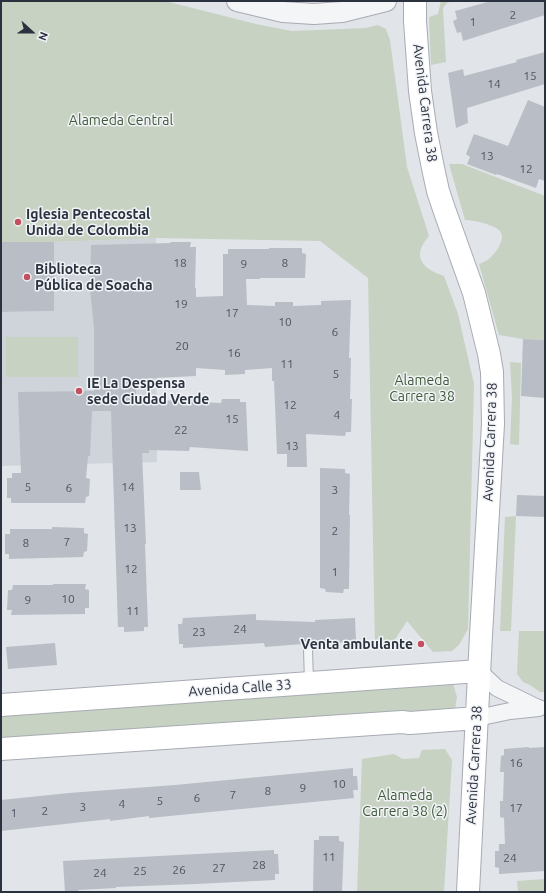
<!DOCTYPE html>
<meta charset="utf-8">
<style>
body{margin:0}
#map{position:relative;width:546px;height:893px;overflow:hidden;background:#e1e4e9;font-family:Ubuntu,sans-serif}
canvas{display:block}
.frame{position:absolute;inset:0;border:2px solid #2b323f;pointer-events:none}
.north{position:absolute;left:12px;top:12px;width:40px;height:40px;-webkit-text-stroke:3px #f1f3f6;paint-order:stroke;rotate:111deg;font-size:11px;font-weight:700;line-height:16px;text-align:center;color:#2b323f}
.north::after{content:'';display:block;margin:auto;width:14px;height:18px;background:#2b323f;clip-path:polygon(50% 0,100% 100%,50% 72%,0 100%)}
</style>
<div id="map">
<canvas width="546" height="893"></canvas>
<div class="frame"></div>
<div class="north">N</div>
</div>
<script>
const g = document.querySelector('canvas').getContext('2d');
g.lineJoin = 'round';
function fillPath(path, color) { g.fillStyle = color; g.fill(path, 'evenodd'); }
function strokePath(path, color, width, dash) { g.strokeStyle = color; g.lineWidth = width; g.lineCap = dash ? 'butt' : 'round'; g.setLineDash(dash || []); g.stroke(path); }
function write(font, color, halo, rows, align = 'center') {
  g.font = font + ' Ubuntu,sans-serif'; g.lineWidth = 3; g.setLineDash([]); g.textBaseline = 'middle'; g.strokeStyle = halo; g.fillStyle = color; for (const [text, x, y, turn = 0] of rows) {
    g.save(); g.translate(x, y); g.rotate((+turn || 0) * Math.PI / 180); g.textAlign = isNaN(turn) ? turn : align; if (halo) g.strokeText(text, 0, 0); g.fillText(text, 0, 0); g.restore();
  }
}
fillPath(new Path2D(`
 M156,238L157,462L1,466V312L54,311V242Z`), '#cfd3da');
fillPath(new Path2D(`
 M1,1H165L256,24L292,31L366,28L378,25L386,29L390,40L407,167L429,236C411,256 422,269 444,276L458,314L474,384L468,629L459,645L452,651L433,652L407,621L390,647L375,646L368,278L320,241L156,238L54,242H1Z
 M441,1H453L447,3L443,8L446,62L431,65L429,17L438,14Z
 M449,164H462L545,196V340L523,339L499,335L479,264C484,262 488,260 492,256C497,251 506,238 500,231C495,225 474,220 465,220Z
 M6,337H78V377H6Z
 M510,362L521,363L519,445L510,444L512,397Z
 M516,516L511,631H500L505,517Z
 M519,631H545V692H540L530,685L523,682L517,674Z
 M453,684L457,697L455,710L1,740V715Z
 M445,749L452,760L444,892H357L362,759L394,754L403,759L419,758L422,750Z
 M545,879V892H518L517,881Z`), '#c7d2c3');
fillPath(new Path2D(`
 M491,1H545V15L463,41L461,32L457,33L453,21L457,19L455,11Z
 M545,52V84L467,108L468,123L456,128L448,73L463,69L464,76L517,62L516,60Z
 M528,100L545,107V181L539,179L536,188L497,174L496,175L467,164L470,157L466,154L474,134L508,146Z
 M1,242H54V311L1,312Z
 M170,242H191L190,247H196L195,288H196V297L223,296V254H228V249H269V248H302V253L306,254L305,278H260V279H246L247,305L275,306V302H293V306L321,305V301L351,300L349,358H351L350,399H352L351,432H346L345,436L306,434L307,467H287V454H277L274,381H272V368L245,370V374L225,375V370L196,368V376L136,379V401L196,400V402L221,403L222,399H240V402H246L248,451L190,447L189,451L149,450V453H142L146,544H145L148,627H144V631L124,632V627H118L111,411H92L90,456H88L86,478L90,479L89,496L86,497L85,503H11V498H7V478H12V473H21L18,392L94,391V327L90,290L91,245L171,243Z
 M523,339L545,340V398L521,396Z
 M320,468L345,469V473L350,474L349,515H350L349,589H344L343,593L326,592L325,589L320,588Z
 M180,472H199L201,490H180Z
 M517,495L545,496V517L516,516Z
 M52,527L84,528V533L88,534L87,551L84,552L83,557L9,559V554H5V534H10V529H52Z
 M53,584H86L85,589L89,590V608H85V614L11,615L12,610H7L8,590H12L13,585H53Z
 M256,614V620L315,622V620L355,618L356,641L315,645V643L265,647L264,643L183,648V644H179L178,624H182L183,618Z
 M55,643L57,665L8,669L6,647Z
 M529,747V748L545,747V871L499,874V868L495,867V851H499V844H505L504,818L500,817V801H503L504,772H500L501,756L504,755V749Z
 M353,768V776H357L358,790H353L354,798L149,818V816L110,821V819L1,831V800L69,793L175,785Z
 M319,836H339V841L344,842L342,892H313L314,840H319Z
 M274,850V854H278L279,874H275V880L196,884L116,887V888L78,890L79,892H65L63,861Z`), '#b9bdc5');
const service = new Path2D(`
 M308,649L309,682`);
const minor = new Path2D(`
 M479,671L497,688L538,708
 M477,718L510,711L539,708`);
const tertiary = new Path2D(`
 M237,1L283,12L314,14L342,12L386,1`);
const secondary = new Path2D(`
 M415,1V21L420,91L426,133L433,168L438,191L444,209L474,293L489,354L492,372L493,424L481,635L468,892
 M1,705L479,671
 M1,749L402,722L410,723L477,718`);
strokePath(service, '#a7abb3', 10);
strokePath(minor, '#a7abb3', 18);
strokePath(tertiary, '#a7abb3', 22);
strokePath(secondary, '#a7abb3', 24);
strokePath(service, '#f4f5f7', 8);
strokePath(minor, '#f4f5f7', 16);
strokePath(tertiary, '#f4f5f7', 20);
strokePath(secondary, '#fff', 22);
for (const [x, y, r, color] of [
 [18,222,4,"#c35060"],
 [27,277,4,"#c35060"],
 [79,391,4,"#c35060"],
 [421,644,4,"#c35060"]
]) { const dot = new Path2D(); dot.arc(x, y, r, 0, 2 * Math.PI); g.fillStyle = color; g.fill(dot); strokePath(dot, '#f1f3f6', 1.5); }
write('12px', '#4e5560', null, [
 ["2",513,15],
 ["1",473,22],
 ["15",530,76],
 ["14",494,84],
 ["13",487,156],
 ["12",526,169],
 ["18",180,263],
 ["8",285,263],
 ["9",244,264],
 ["19",181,304],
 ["17",232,313],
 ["10",285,322],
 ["6",335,332],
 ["20",182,346],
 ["16",234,353],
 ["11",287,364],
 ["5",336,374],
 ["12",290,405],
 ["4",337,415],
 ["15",232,419],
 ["22",181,430],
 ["13",292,446],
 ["5",28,487],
 ["14",128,487],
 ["6",69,488],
 ["3",335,490],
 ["13",130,528],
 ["2",335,531],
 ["7",67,542],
 ["8",26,543],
 ["12",131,569],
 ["1",335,572],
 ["10",68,599],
 ["9",28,600],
 ["11",133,611],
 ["24",240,629],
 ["23",199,632],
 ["16",516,763],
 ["10",339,784],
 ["9",303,788],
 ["8",268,791],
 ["7",233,795],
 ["6",197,798],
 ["5",160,801],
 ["4",122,804],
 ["3",83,807],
 ["17",516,808],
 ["2",45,811],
 ["1",14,813],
 ["11",329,857],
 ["24",510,858],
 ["28",259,865],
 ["27",219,868],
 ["26",179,870],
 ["25",140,871],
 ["24",100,873]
]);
write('14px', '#2b323f', '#f1f3f6', [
 ["Avenida Carrera 38",425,103,83],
 ["Avenida Carrera 38",490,442,-88],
 ["Avenida Calle 33",240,688,-4],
 ["Avenida Carrera 38",474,765,-87]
]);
write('14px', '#3f5a39', '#f1f3f6', [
 ["Alameda Central",121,120],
 ["Alameda",422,380],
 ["Carrera 38",422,396],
 ["Alameda",405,795],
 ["Carrera 38 (2)",405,811]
]);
write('bold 14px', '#2b323f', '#f1f3f6', [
 ["Iglesia Pentecostal",26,214],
 ["Unida de Colombia",26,230],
 ["Biblioteca",35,269],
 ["Pública de Soacha",35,285],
 ["IE La Despensa",87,383],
 ["sede Ciudad Verde",87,399],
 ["Venta ambulante",413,644,"right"]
], 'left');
</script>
